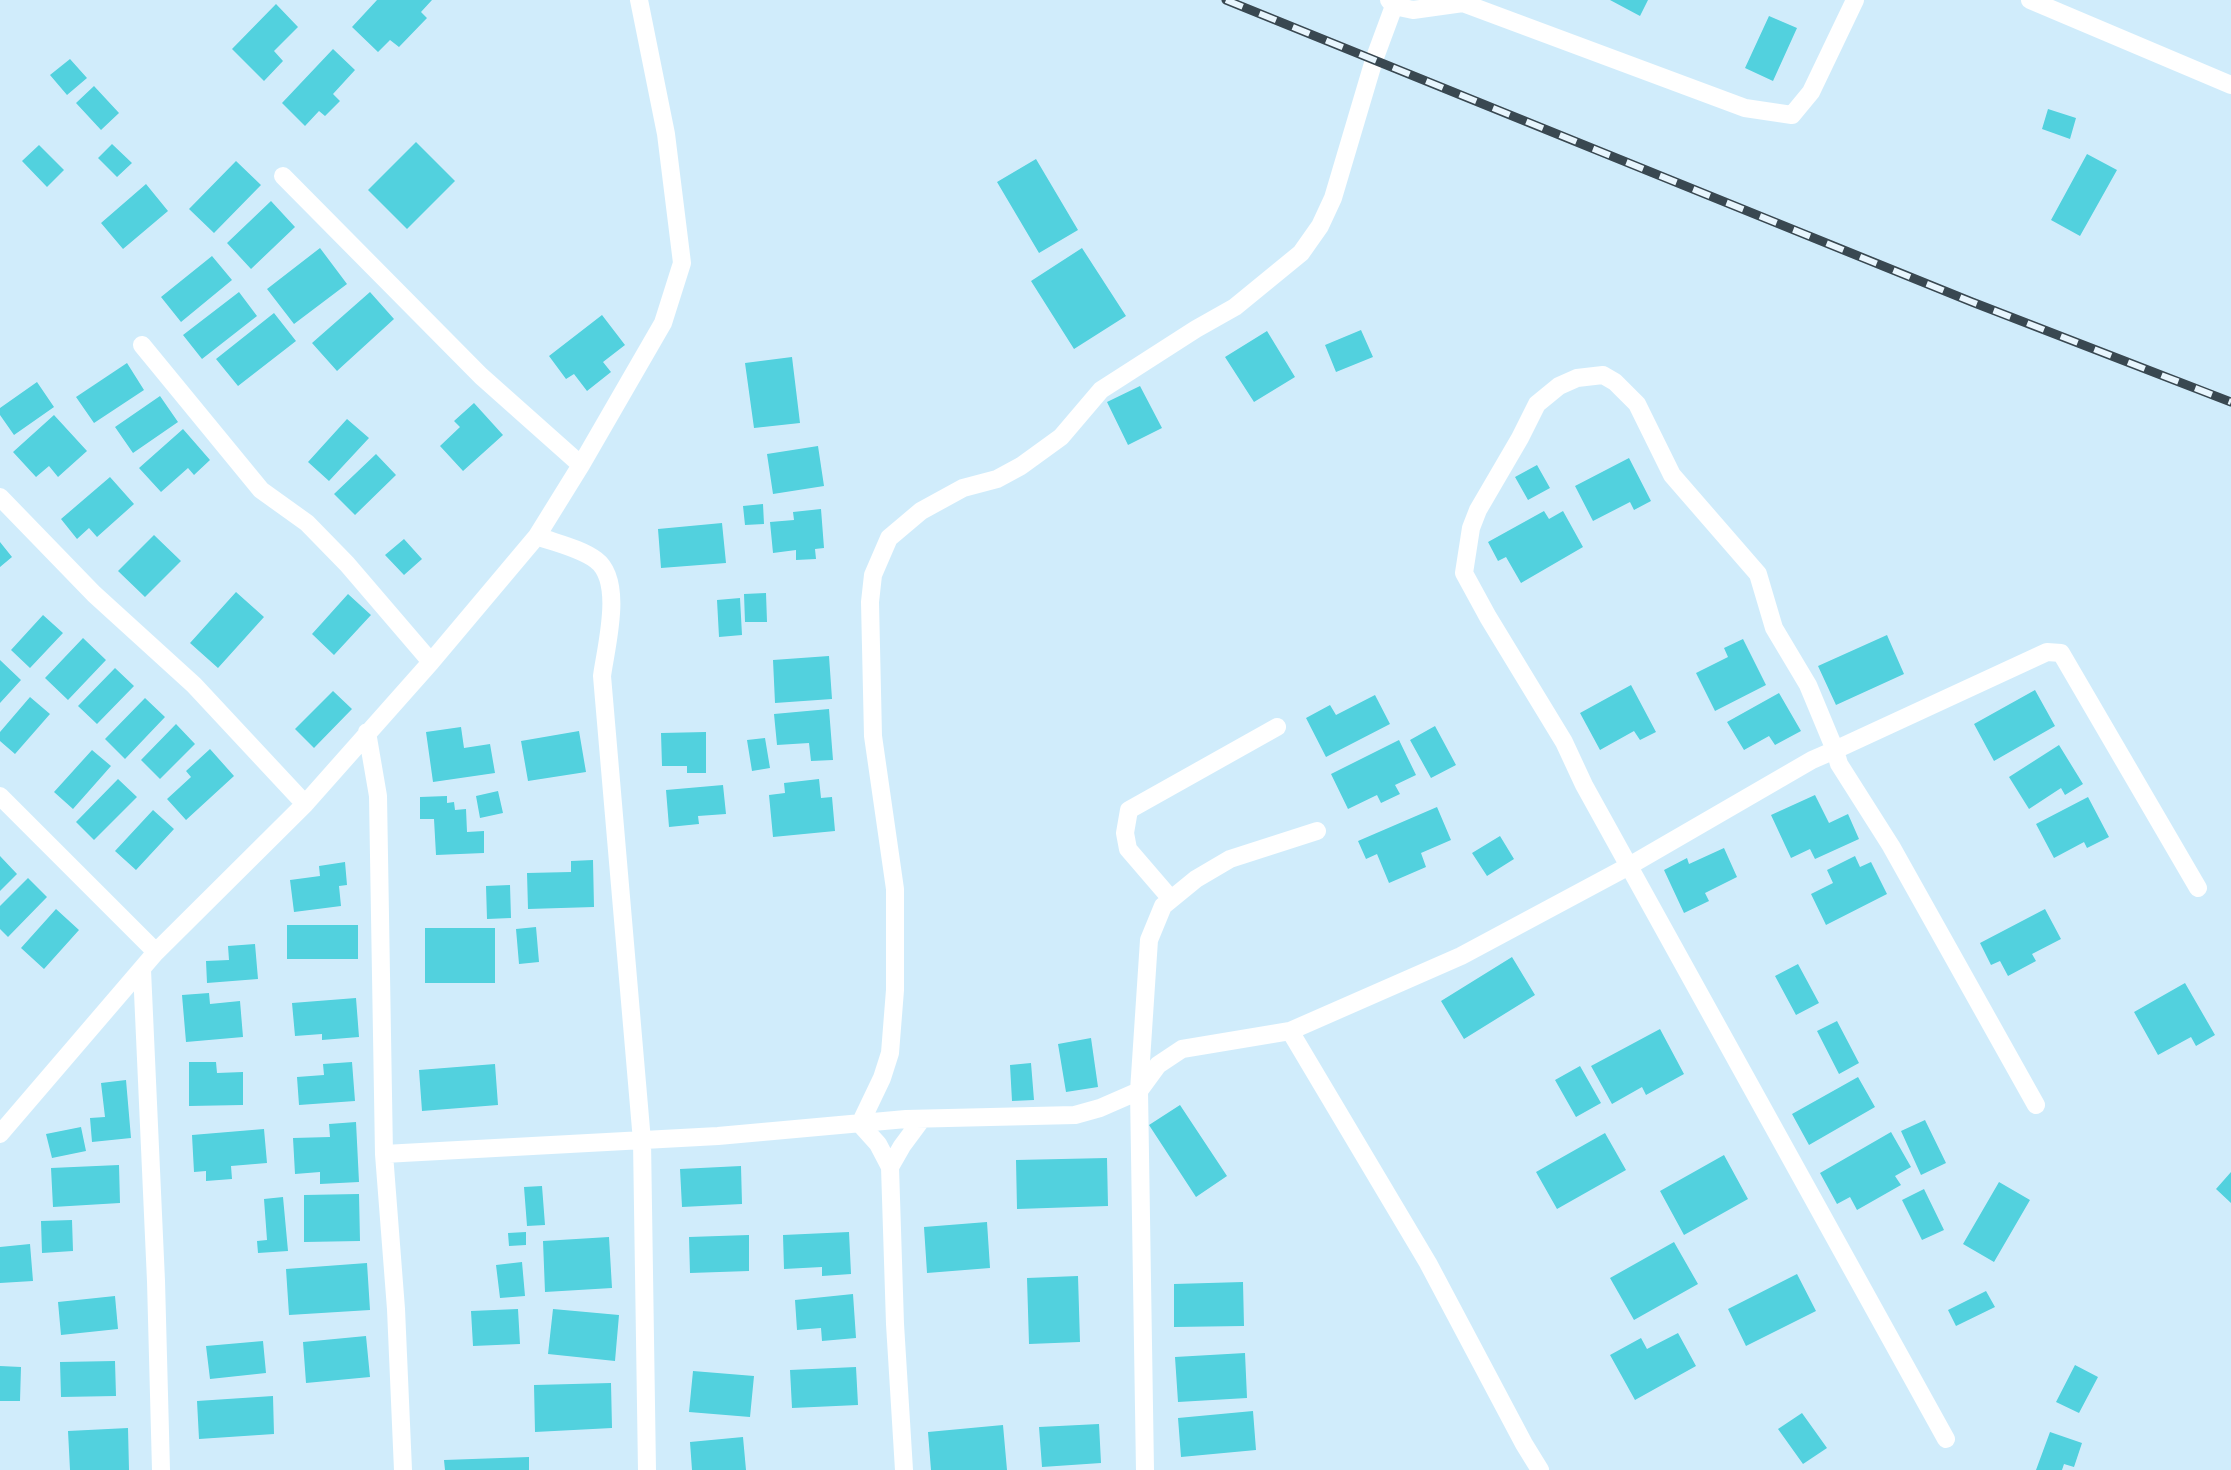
<!DOCTYPE html>
<style>
body{margin:0}
canvas{display:block;background:#d0ecfb}
</style>
<canvas width="2231" height="1470"></canvas>
<script>
const g = document.querySelector('canvas').getContext('2d');
g.lineJoin = 'round';
function fillPath(path, color) { g.fillStyle = color; g.fill(path, 'evenodd'); }
function strokePath(path, color, width, dash) { g.strokeStyle = color; g.lineWidth = width; g.lineCap = dash ? 'butt' : 'round'; g.setLineDash(dash || []); g.stroke(path); }
fillPath(new Path2D(`
 M377,0H432L421,12L427,18L399,47L390,40L378,52L352,27Z
 M1610,0H1648L1640,16Z
 M276,4L298,27L274,51L283,61L264,81L232,49Z
 M1769,16L1797,28L1773,81L1745,68Z
 M333,49L355,70L333,94L340,101L325,116L319,111L305,126L282,103Z
 M70,59L87,78L67,95L50,75Z
 M94,86L119,113L101,130L76,103Z
 M2048,109L2076,118L2070,139L2042,129Z
 M416,142L455,181L407,229L368,190Z
 M112,144L132,163L117,177L98,158Z
 M39,145L64,170L47,187L22,161Z
 M2087,154L2117,170L2080,236L2051,220Z
 M1036,159L1078,230L1039,253L997,182Z
 M236,161L261,185L214,233L189,209Z
 M146,184L168,211L123,249L101,223Z
 M271,201L295,227L251,269L227,243Z
 M320,248L347,284L294,324L267,289Z
 M1082,248L1126,316L1074,349L1031,281Z
 M212,256L232,280L181,322L161,297Z
 M239,292L257,316L202,359L183,335Z
 M370,292L394,319L337,371L312,343Z
 M274,313L296,341L238,386L216,359Z
 M602,315L625,345L603,362L611,372L587,391L574,374L566,379L549,356Z
 M1361,330L1373,357L1336,372L1325,345Z
 M1267,331L1295,377L1254,402L1225,357Z
 M792,357L800,423L754,428L745,363Z
 M127,363L144,390L94,423L76,397Z
 M37,382L54,407L14,435L0,415V408Z
 M1140,386L1162,428L1128,445L1107,402Z
 M160,396L178,422L133,453L115,427Z
 M474,403L503,435L463,471L440,446L460,427L454,421Z
 M54,415L87,451L58,477L49,466L36,477L13,452Z
 M347,419L369,438L329,481L308,462Z
 M183,429L210,460L194,475L188,468L161,492L139,468Z
 M818,446L824,486L773,494L767,454Z
 M376,454L396,475L355,515L334,494Z
 M1629,458L1651,501L1634,510L1630,502L1593,521L1575,486Z
 M1537,465L1550,488L1528,500L1515,477Z
 M110,477L134,504L97,537L89,528L77,539L61,519Z
 M763,504L764,524L745,525L743,506Z
 M821,509L824,548L815,549L816,559L796,560V550L773,553L770,522L794,520L793,512Z
 M1544,511L1549,519L1563,511L1583,547L1521,583L1506,557L1498,561L1488,542Z
 M722,523L726,563L661,568L658,529Z
 M154,535L181,561L145,597L118,571Z
 M404,539L422,559L404,575L385,555Z
 M0,542L12,557L0,567Z
 M236,592L264,617L218,668L190,643Z
 M766,593L767,622H745L744,594Z
 M348,594L371,615L334,655L312,634Z
 M740,598L742,635L719,637L717,600Z
 M43,615L63,633L30,668L11,650Z
 M1887,635L1904,674L1836,705L1818,666Z
 M83,638L106,660L68,700L45,678Z
 M1743,639L1766,685L1715,711L1696,673L1728,657L1724,648Z
 M829,656L832,699L775,703L773,660Z
 M0,660L21,680L0,703Z
 M115,668L134,686L97,724L78,706Z
 M1631,685L1656,732L1640,740L1634,731L1600,750L1580,713Z
 M2035,690L2055,726L1994,761L1974,724Z
 M333,691L352,709L314,748L295,729Z
 M1779,693L1801,731L1775,745L1769,736L1744,750L1727,722Z
 M1375,695L1390,724L1326,757L1306,718L1330,705L1336,715Z
 M30,697L50,714L15,754L0,741V732Z
 M145,698L165,717L125,759L105,739Z
 M829,709L833,760L811,761L809,743L777,745L774,714Z
 M176,724L195,744L160,779L141,760Z
 M1435,726L1456,765L1431,778L1410,740Z
 M461,727L464,748L490,744L495,773L433,782L426,732Z
 M579,731L586,772L528,781L521,741Z
 M706,732V773H687V766H662L661,733Z
 M765,738L770,768L752,771L747,740Z
 M1399,740L1416,775L1395,785L1400,794L1381,803L1377,795L1348,809L1331,774Z
 M2059,745L2083,784L2065,795L2061,788L2029,809L2009,777Z
 M210,749L234,776L186,820L167,799L191,777L186,771Z
 M92,750L111,766L73,809L54,792Z
 M118,779L137,797L94,840L76,822Z
 M819,779L821,798L832,797L835,831L773,837L769,795L785,793L784,783Z
 M723,785L726,814L698,816L699,824L669,827L666,790Z
 M498,791L503,813L480,818L476,796Z
 M1815,795L1829,823L1848,814L1859,839L1815,859L1810,849L1791,858L1771,815Z
 M447,796V803L454,802L455,810L466,809L467,832L484,831V853L436,855L434,819H420V797Z
 M2088,797L2109,837L2087,848L2084,842L2054,858L2036,824Z
 M1437,807L1451,840L1421,853L1426,867L1389,883L1377,854L1366,859L1358,841Z
 M153,810L174,829L136,870L115,851Z
 M1500,836L1514,859L1487,876L1472,853Z
 M1724,848L1737,877L1705,893L1709,901L1684,913L1664,870L1687,858L1689,864Z
 M0,856L17,874L0,891Z
 M1855,856L1860,867L1871,862L1887,894L1826,925L1811,894L1833,883L1827,870Z
 M593,860L594,907L528,909L527,873L571,872V861Z
 M345,862L347,885L339,886L341,906L294,912L290,880L320,876L319,866Z
 M28,878L47,897L8,937L0,929V906Z
 M510,885L511,918L487,919L486,886Z
 M56,909L79,930L44,969L21,948Z
 M2045,909L2061,939L2032,954L2036,961L2008,976L2000,961L1991,965L1980,943Z
 M287,925H358V959H287Z
 M536,927L539,962L519,964L516,929Z
 M425,928H495V983H425Z
 M255,944L258,979L207,983L206,961L229,960L228,946Z
 M1512,957L1535,995L1464,1039L1441,1001Z
 M1798,964L1819,1003L1796,1015L1775,976Z
 M2185,983L2215,1035L2196,1046L2191,1037L2158,1055L2134,1012Z
 M209,993L210,1004L240,1001L243,1037L186,1042L182,995Z
 M356,998L359,1037L322,1040V1034L295,1036L292,1003Z
 M1837,1021L1859,1063L1839,1074L1817,1031Z
 M1660,1029L1684,1074L1646,1095L1642,1087L1612,1104L1591,1066Z
 M1091,1038L1098,1087L1066,1092L1058,1044Z
 M189,1062H216L217,1073L243,1072V1105L189,1106Z
 M352,1062L355,1101L299,1105L297,1077L324,1075L323,1064Z
 M1031,1063L1034,1100L1012,1101L1010,1065Z
 M495,1064L498,1105L422,1111L419,1070Z
 M1580,1066L1601,1103L1576,1117L1555,1080Z
 M1858,1077L1875,1107L1809,1145L1792,1114Z
 M126,1080L131,1138L92,1142L90,1118L105,1117L101,1083Z
 M1180,1105L1227,1176L1196,1197L1149,1125Z
 M1925,1120L1946,1163L1921,1175L1901,1131Z
 M356,1122L359,1182L320,1184V1172L295,1174L293,1138L330,1137L329,1124Z
 M81,1127L86,1151L52,1158L46,1134Z
 M264,1129L267,1163L231,1166L232,1179L206,1181V1171L194,1172L192,1135Z
 M1891,1132L1911,1167L1895,1176L1901,1185L1857,1210L1850,1197L1837,1204L1820,1173Z
 M1605,1133L1626,1170L1557,1209L1536,1172Z
 M1724,1155L1748,1199L1684,1235L1660,1191Z
 M1107,1158L1108,1206L1017,1209L1016,1160Z
 M119,1165L120,1203L53,1207L51,1168Z
 M741,1166L742,1204L682,1207L680,1169Z
 M2231,1172V1203L2216,1189Z
 M1999,1182L2030,1200L1994,1262L1963,1244Z
 M542,1186L545,1225L527,1226L524,1187Z
 M1924,1189L1944,1230L1922,1240L1902,1200Z
 M359,1194L360,1241L304,1242V1195Z
 M283,1197L288,1251L258,1253L257,1241L267,1240L264,1199Z
 M72,1220L73,1251L42,1253L41,1221Z
 M987,1222L990,1268L927,1273L924,1227Z
 M526,1232V1245L509,1246L508,1233Z
 M849,1232L851,1274L822,1276V1267L784,1269L783,1235Z
 M749,1235V1271L690,1273L689,1237Z
 M609,1237L612,1288L545,1292L543,1241Z
 M1674,1242L1698,1284L1634,1320L1610,1278Z
 M30,1244L33,1281L0,1283V1247Z
 M522,1262L525,1296L500,1298L496,1265Z
 M367,1263L370,1310L289,1315L286,1269Z
 M1797,1274L1816,1311L1746,1346L1728,1309Z
 M1078,1276L1080,1342L1029,1344L1027,1278Z
 M1243,1282L1244,1326L1174,1327V1284Z
 M1986,1291L1995,1307L1956,1326L1948,1310Z
 M853,1294L856,1338L822,1341L821,1328L797,1330L795,1300Z
 M115,1296L118,1329L61,1335L58,1302Z
 M518,1309L520,1344L473,1346L471,1311Z
 M553,1309L619,1315L615,1361L548,1354Z
 M1678,1333L1696,1366L1635,1400L1610,1355L1641,1338L1647,1349Z
 M366,1336L370,1377L306,1383L303,1342Z
 M263,1341L266,1373L210,1379L206,1346Z
 M1245,1353L1247,1398L1178,1402L1175,1357Z
 M115,1361L116,1396L61,1397L60,1362Z
 M2075,1365L2098,1377L2079,1413L2056,1402Z
 M0,1366L21,1367L20,1401H0Z
 M856,1367L858,1405L792,1408L790,1370Z
 M693,1371L754,1376L750,1417L689,1412Z
 M611,1383L612,1428L535,1432L534,1385Z
 M273,1396L274,1434L199,1439L197,1401Z
 M1253,1411L1256,1450L1181,1457L1178,1418Z
 M1802,1413L1827,1448L1803,1464L1778,1429Z
 M1099,1424L1101,1463L1042,1467L1039,1427Z
 M1003,1425L1007,1470H931L928,1432Z
 M128,1428L129,1470H70L68,1431Z
 M2050,1432L2082,1443L2074,1467L2064,1464L2062,1470H2036Z
 M743,1437L746,1470H692L690,1442Z
 M529,1457V1470H445L444,1460Z`), '#52d1de');
strokePath(new Path2D(`
 M1389,0L1394,6L1413,10L1463,3L1745,108L1792,115L1811,92L1855,0
 M2030,0L2231,85
 M283,176L481,376L581,465
 M142,345L261,490L307,523L347,564L431,662
 M0,497L94,594L194,685L305,804
 M537,536C555,543 580,548 596,560C624,581 606,646 602,676L642,1141L647,1470
 M367,732L378,796L384,1154L396,1309L403,1470
 M0,796L156,952
 M1171,899L1128,849L1125,833L1129,810L1277,727
 M142,970L156,1281L161,1470
 M1290,1031L1428,1263L1524,1444L1540,1470
 M0,1134L156,952L305,804L431,662L537,536L581,465L663,323L682,263L666,134L639,0
 M384,1154L718,1136L906,1119L1075,1115L1100,1108L1139,1091L1158,1065L1182,1049L1290,1031L1461,956L1629,866L1812,760L1835,750L1839,764L1891,846L2036,1105
 M890,1167L902,1146L922,1119
 M1946,1439L1584,785L1564,742L1488,617L1464,573L1471,528L1478,510L1520,438L1537,404L1559,386L1577,378L1603,375L1615,382L1637,404L1672,475L1758,574L1774,628L1808,685L1835,750L2047,652L2061,653L2198,888
 M904,1470L895,1324L890,1167L878,1144L860,1124L882,1078L890,1053L895,990V889L873,736L870,602L873,575L889,538L921,511L963,488L997,479L1021,466L1061,437L1101,390L1196,329L1235,307L1301,253L1320,226L1333,198L1374,60L1394,6
 M1145,1470L1139,1091L1149,940L1163,906L1196,879L1230,859L1317,831`), '#fff', 18);
const rail = new Path2D(`
 M1226,0L1972,302L2231,402`);
strokePath(rail, '#394851', 9);
strokePath(rail, '#e8f6fe', 6, [18]);
</script>
